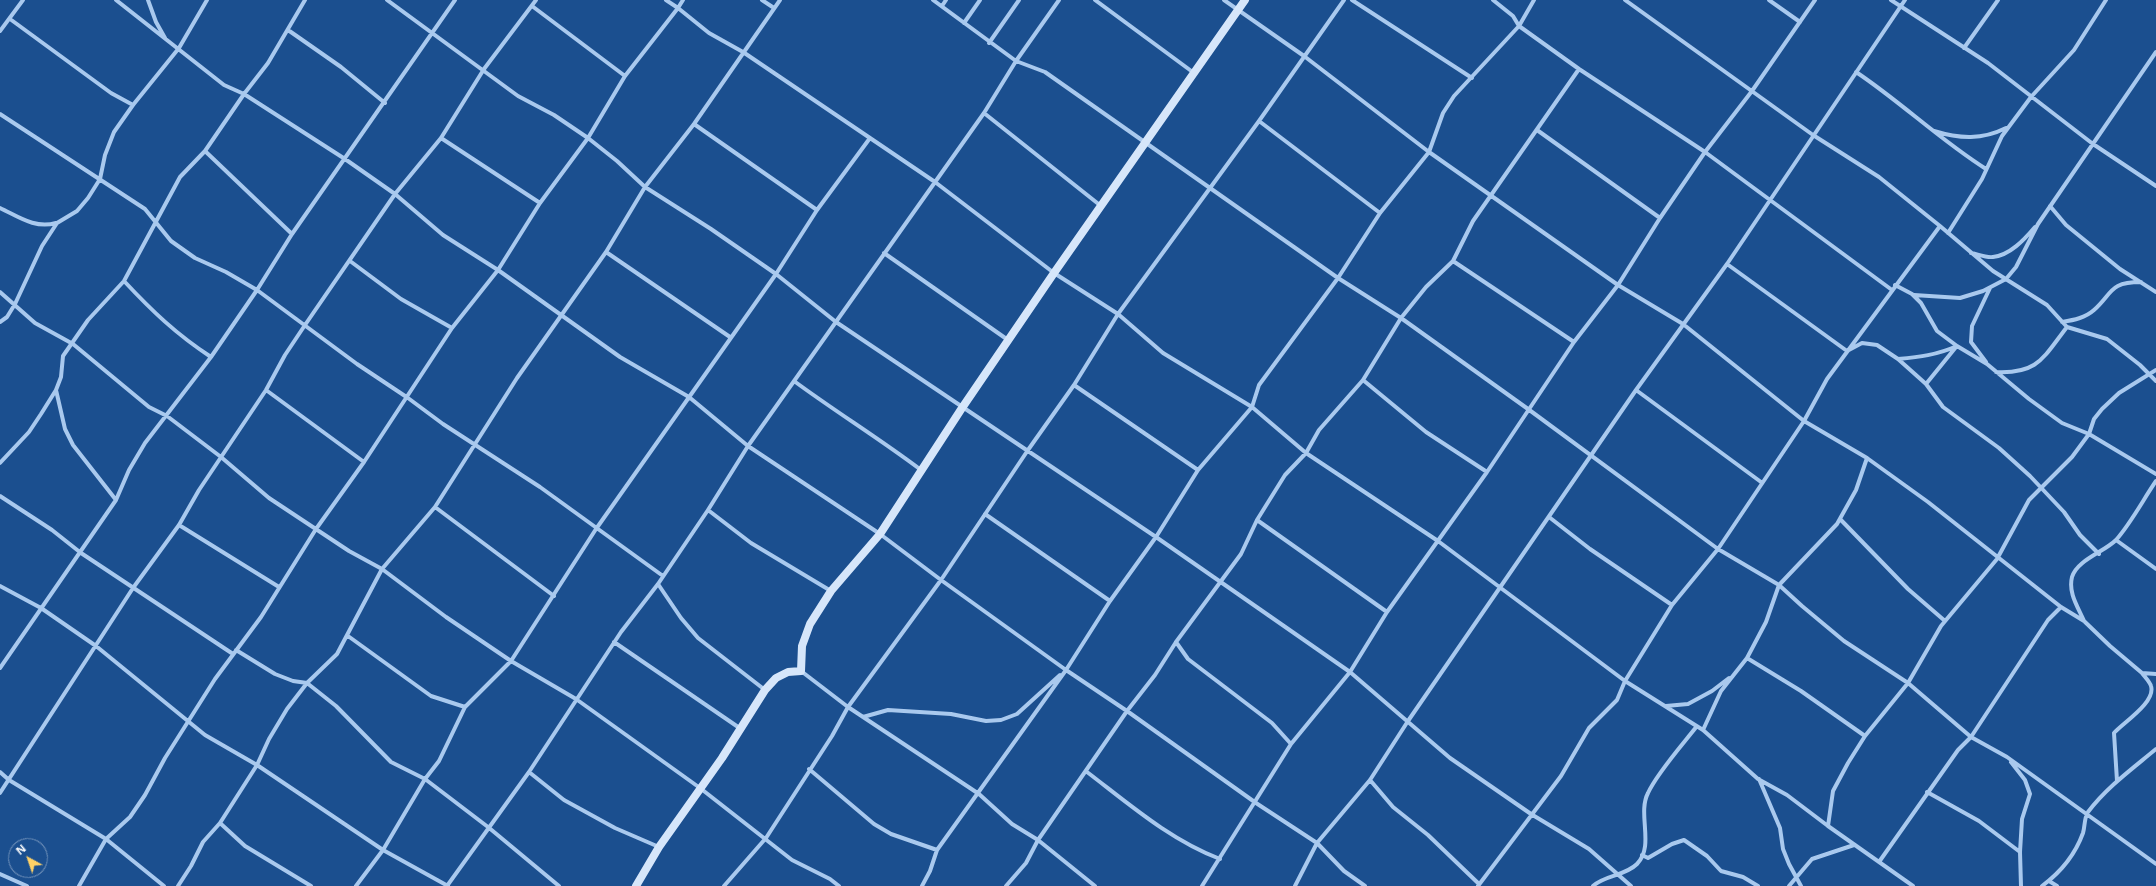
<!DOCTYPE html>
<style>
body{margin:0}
#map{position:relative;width:2156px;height:886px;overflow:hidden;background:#1b4f8f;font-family:"Open Sans",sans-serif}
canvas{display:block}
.north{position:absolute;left:8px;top:838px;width:40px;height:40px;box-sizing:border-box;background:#1b4f8f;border:1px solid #7695bc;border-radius:50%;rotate:320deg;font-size:11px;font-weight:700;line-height:16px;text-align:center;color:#fff}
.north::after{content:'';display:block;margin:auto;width:14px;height:18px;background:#ffd166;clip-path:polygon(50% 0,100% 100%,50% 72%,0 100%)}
</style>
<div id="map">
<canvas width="2156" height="886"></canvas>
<div class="north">N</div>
</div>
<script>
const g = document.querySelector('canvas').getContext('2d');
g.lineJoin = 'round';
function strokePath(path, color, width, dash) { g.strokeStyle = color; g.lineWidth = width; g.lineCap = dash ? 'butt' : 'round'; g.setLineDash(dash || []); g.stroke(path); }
strokePath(new Path2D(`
 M116,0L224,85L244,94L345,159L395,194L443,235L498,270L620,357L689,397L748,446L880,534L941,580L1066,670L1127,711L1256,803L1317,843L1344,871L1365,886
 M148,0L156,22L165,38
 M387,0L518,96L554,115L588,138L617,161L645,187L711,229L776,274L836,322L1156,537L1350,672L1450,758L1531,814L1589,849L1631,886
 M683,0L678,8L709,33L743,52L935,182L1054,273L1118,314L1163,353L1252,407L1306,453L1438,541L1625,681L1703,730L1758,779L1787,795L1828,826L1913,886
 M762,0L774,8
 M1059,0L1016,61L1045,72L1338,278L1401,318L1528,409L1718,549L1779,585L1802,606L1844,641L1908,683L1971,737L2007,757L2156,864
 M1095,0L1194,73
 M1224,0L1304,56L1429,152L1618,285L1683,324L1804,421L1867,458L1928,502L2061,607L2084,621L2110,646L2142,673L2156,674
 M1352,0L1472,78
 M1493,0L1513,16L1519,26L1579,69L1705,152L1892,290
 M1625,0L1813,135L1879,177L1940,226
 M1769,0L1800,22
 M1891,0L1988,63L2093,144L2156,186
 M532,6L625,76
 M942,6L946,0
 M10,19L111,93L133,105
 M964,23L980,0
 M288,30L341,67L385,103
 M0,31L23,0
 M989,43L1019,0
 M1964,48L1998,0
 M1856,72C1901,102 1940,140 1986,169
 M984,113L1101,206
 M0,114L145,209L171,241L195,258L226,272L257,290L357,364L408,398L443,424L540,487L663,576
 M1259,121L1380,213
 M694,124L817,210
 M1537,130L1660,218
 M1934,131C1960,139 1982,140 2006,128
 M441,138L540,203
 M205,151L292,234
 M2050,206L2066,225L2120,269L2156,292
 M0,208C19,217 35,229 56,223
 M1948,233L1982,179L2002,136L2031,97L2074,50L2106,0
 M606,252L730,337
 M884,253L1008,340
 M1971,253C1977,254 1986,258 1993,257C2010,255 2024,240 2035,227
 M350,261L401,299L452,328
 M1453,261L1574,342
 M1727,264L1847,351L1862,343L1877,345L1898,359L1926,384L1943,407L1999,448L2030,476L2064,512L2080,535L2099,554
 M124,281C152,311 176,334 211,357
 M1895,285L1912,294L1921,303L1937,331L1957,346L1987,364L2029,399L2062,423L2089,434L2156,474
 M0,292L35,323L73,344L149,407L167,416L221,457L269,498L349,551L382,569L446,617L511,661L576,699L700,788L792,860L830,879L839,886
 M1914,295L1960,298L1983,291L2006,279L2016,267L2038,224L2156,52
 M0,322L7,317L15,304L42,246L57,223L77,211L88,198L100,179L105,155L114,132L133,105L179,48L207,0
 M2062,322C2074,320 2085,318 2094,310C2113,293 2109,282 2141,282
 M1898,359C1919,357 1937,355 1957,346
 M1986,362L1971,342L1972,326L1990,288
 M1996,372C2038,374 2043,358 2067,327
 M1363,380L1426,432L1487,472
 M794,381C836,412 880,439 921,470
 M1926,384L1956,347
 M1074,385L1198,470
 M56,390L65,429L73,445L116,500
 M266,390L364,462
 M1636,390L1761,482
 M0,463L29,432L41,414L56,390L61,377L63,356L88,320L124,281L180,177L205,151L244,94L268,63L305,0
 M0,496L52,530L81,553L233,654
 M435,507L554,596
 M708,510L751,543L831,591
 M985,514L1110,601
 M1549,517L1590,549L1672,605
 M1840,519L1908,589L1945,621
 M1257,520L1387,612
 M179,525L279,587
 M2116,540L2156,569
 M658,584L681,618L698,638L765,690
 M0,586L41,608L96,646L205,735L257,765L383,850L448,886
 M2084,621C2078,607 2068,593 2072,577C2077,560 2104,552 2116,540C2131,523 2143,500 2156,481
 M348,636L431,696L465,707
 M614,642L741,729
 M1176,642L1188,659L1272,723L1291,744
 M236,650L275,674L293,681L307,683L336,706L391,762L425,779L488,827L559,886
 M1747,658L1801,691L1865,736
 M0,668L116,500L129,470L145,443L211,357L257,290L292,234L455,0
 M801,671L848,707L979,794L1012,824L1038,840L1095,886
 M1666,706L1688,704L1712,691L1729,678
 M863,717L888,710L951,714L986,721L1001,720L1017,714L1060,675
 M1703,730L1721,691L1747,658L1766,622L1779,585L1837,524L1856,490L1867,458
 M2011,762L2025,780L2030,794L2022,819L2020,852L2021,886
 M809,769L874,824L891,834L937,850
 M0,772L9,780L106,839L164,886
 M529,772L564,800L615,828L659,847
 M1087,772C1129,804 1170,840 1220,859
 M1759,779L1780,828L1783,849L1789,864L1801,886
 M1370,780L1393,807L1428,835L1479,884
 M2117,781L2114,733C2124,722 2156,702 2151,686C2150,682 2145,677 2142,673
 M1927,792L1979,821L2020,852
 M0,793L133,588L179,525L199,490L266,390L285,355L305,325L395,194L441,138L484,69L536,0
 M220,823L245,846L311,886
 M1828,826L1833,791L1848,763L1865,736L1908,683L1941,626L1997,559L2029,500L2072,457L2089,434L2094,419L2102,409L2119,393L2156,370
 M1642,855L1648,858L1672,844L1684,840L1707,856L1721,871L1743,877L1758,886
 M1879,862L1958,750L1971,737L2048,620L2061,607
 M0,874L27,886
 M2049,881L2057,886
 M79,886L106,839L130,817L145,795L165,758L215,679L261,617L316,529L364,462L452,328L498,270L540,203L588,138L625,76L678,8L666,0
 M178,886L191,866L203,842L220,823L257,765L269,739L287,709L307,683L337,654L382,569L435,507L517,378L606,252L645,187L694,124L780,0
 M356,886L383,850L425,779L439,761L465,707L511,661L596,529L776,274L817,210L870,138
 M447,886L529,772L621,632L658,584L708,510L748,446L984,113L1016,61L933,0
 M724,886L766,838L832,736L848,707L941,580L1028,450L1074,385L1118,314L1259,121L1344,0
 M922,886L930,871L937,850L1066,670L1110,601L1156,537L1198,470L1252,407L1259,385L1338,278L1380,213L1429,152L1443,113L1454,96L1519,26L1534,0
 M1006,886L1026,863L1038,840L1127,711L1155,675L1176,642L1241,554L1257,520L1285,475L1306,453L1319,430L1363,380L1401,318L1426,287L1453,261L1473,221L1579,69
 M1202,886L1291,744L1350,672L1387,612L1487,472L1574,342L1618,285L1660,218L1705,152L1752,91L1815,0
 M1295,886L1317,843L1370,780L1408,721L1636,390L1727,264L1905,0
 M1478,886L1561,776L1589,728L1617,700L1625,681L1672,605L1718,549L1804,421L1827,379L1940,226L1993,271L2047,305L2067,327L2107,339L2140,365L2156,381
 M1593,886C1605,875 1625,876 1637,864C1655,846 1637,814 1648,793C1657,773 1683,744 1697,726
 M1789,886L1812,859L1854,845
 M2042,886C2061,872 2075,855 2083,833C2085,827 2084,818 2088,812C2107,787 2132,769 2156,749`), '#a9c9ee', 4);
strokePath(new Path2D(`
 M636,886L659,847L722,758L765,690L776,678L788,672L801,671L802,646L810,624L831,591L880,534L962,408L1054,273L1245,0`), '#d6e6fa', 8);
</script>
